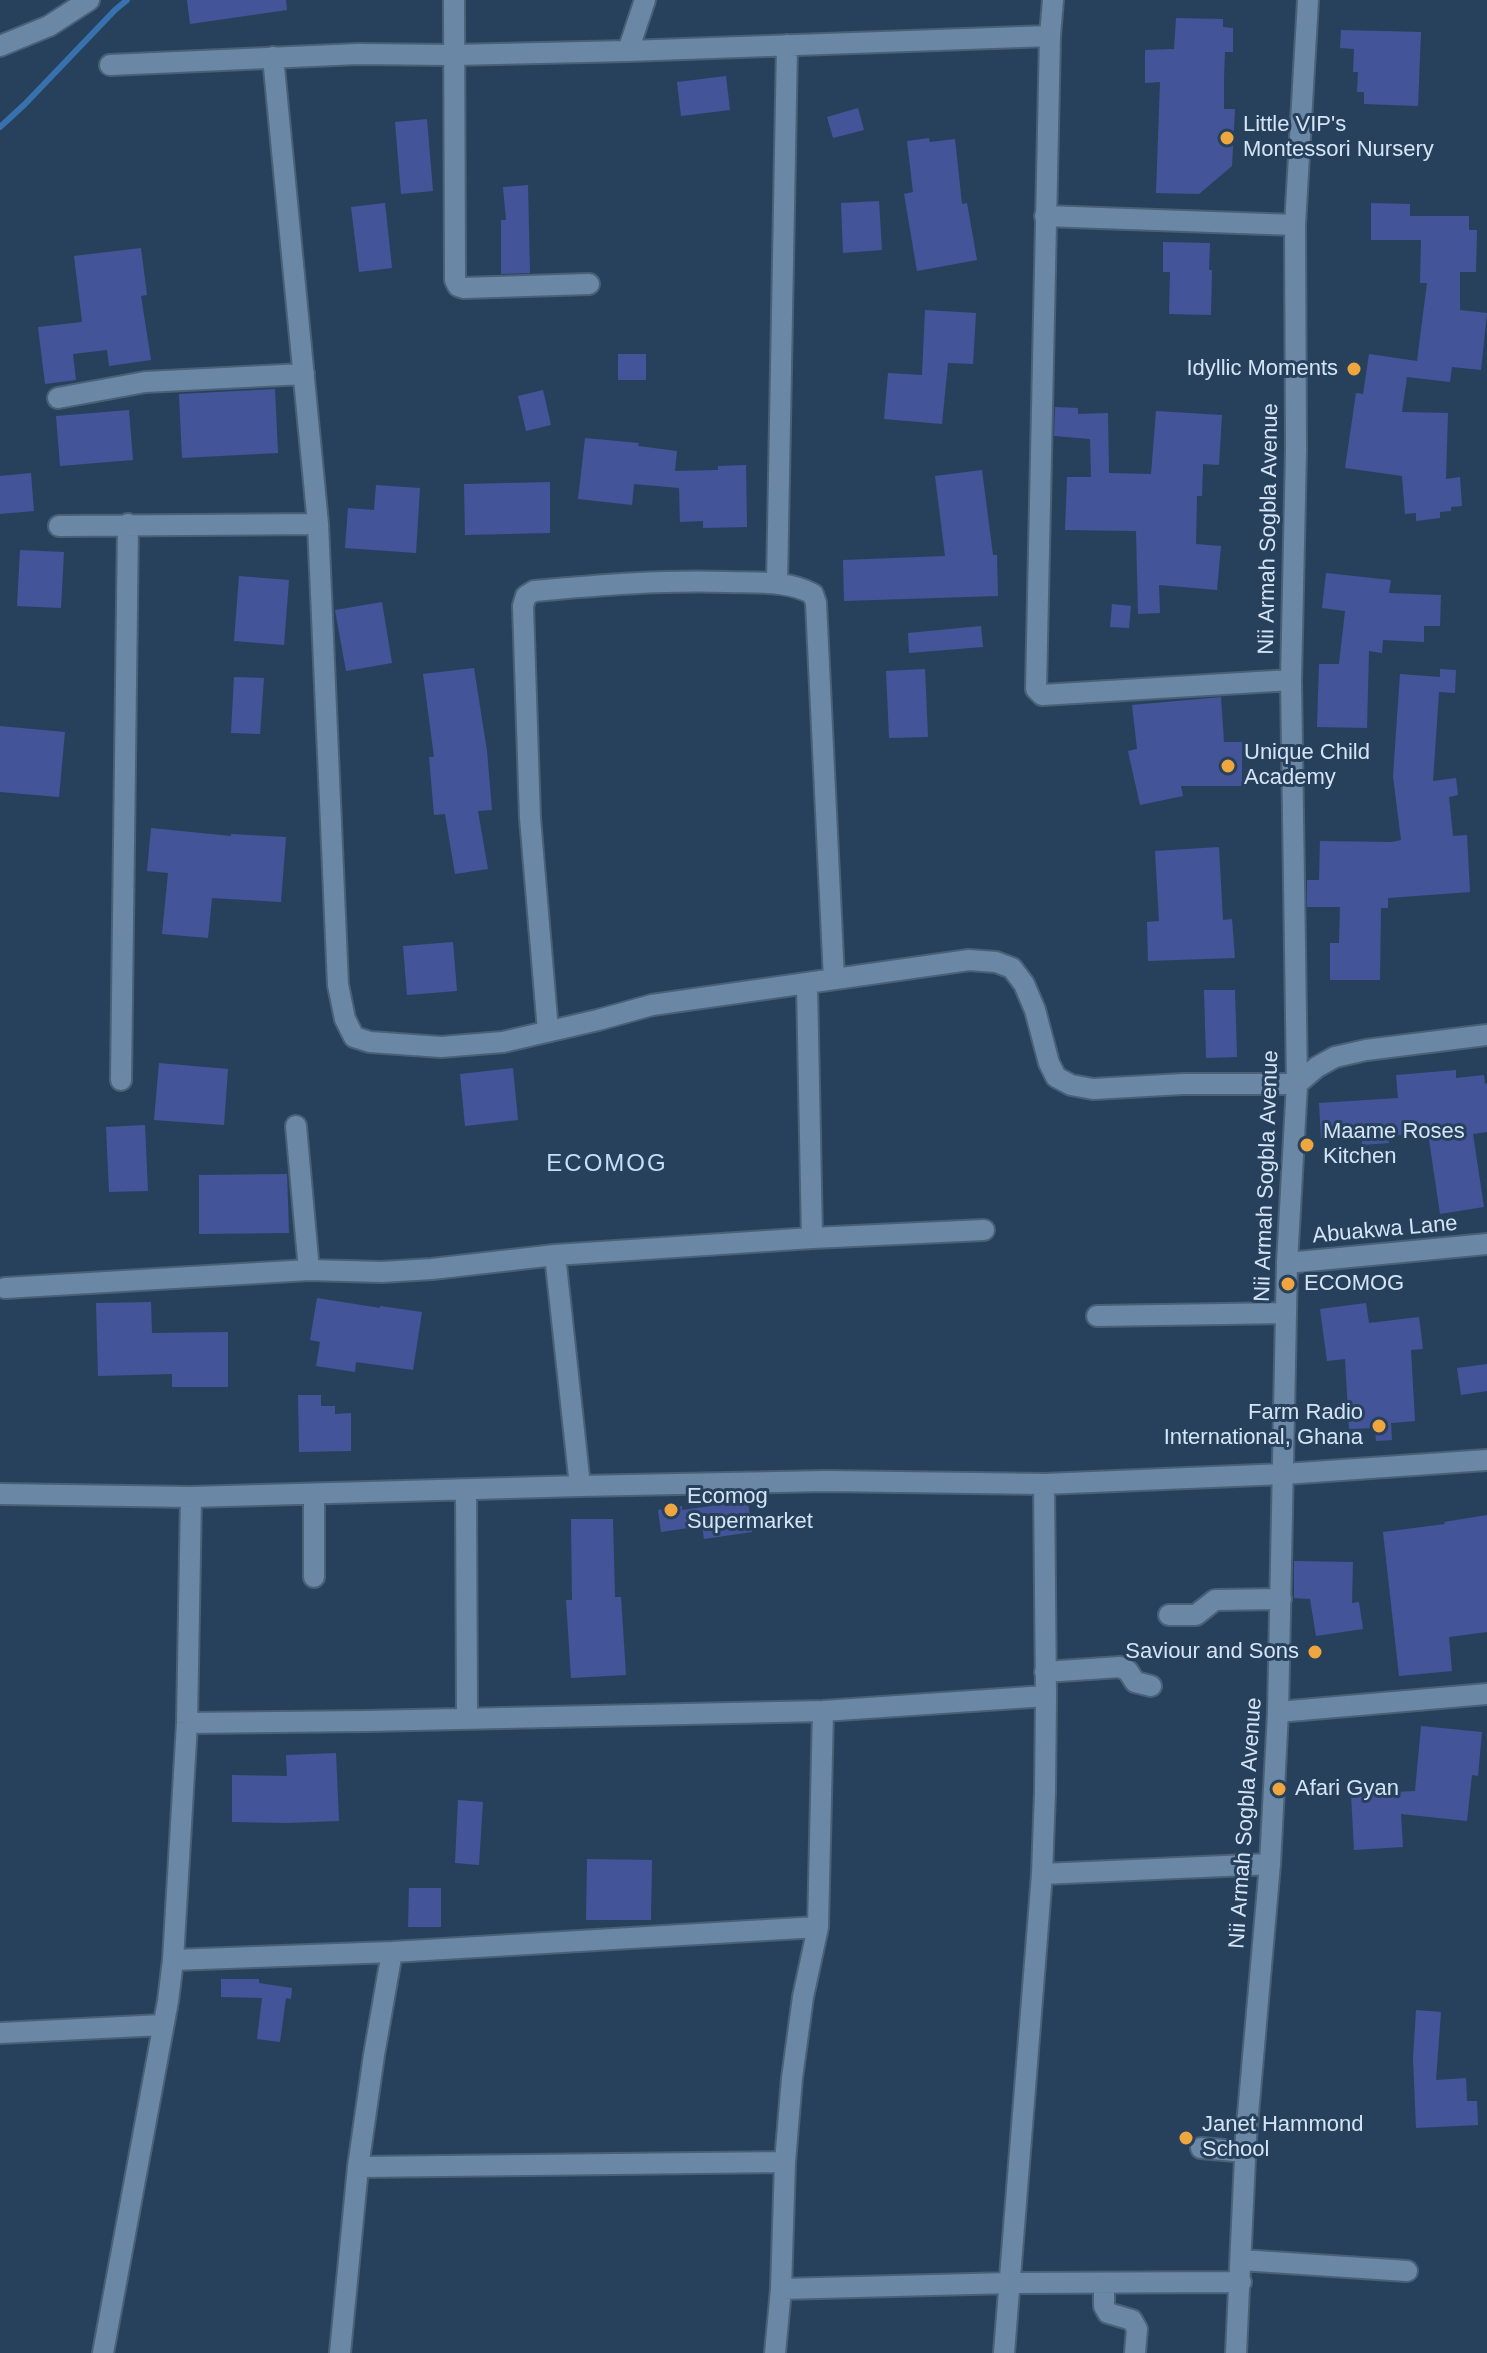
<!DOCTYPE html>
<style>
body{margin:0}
canvas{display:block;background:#27415c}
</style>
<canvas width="1487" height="2353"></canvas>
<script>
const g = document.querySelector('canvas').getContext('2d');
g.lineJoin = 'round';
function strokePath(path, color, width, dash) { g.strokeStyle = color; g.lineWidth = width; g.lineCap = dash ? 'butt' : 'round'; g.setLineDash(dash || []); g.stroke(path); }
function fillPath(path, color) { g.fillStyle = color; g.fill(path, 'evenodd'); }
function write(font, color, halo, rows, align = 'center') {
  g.font = font + ' Helvetica,sans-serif'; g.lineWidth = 6; g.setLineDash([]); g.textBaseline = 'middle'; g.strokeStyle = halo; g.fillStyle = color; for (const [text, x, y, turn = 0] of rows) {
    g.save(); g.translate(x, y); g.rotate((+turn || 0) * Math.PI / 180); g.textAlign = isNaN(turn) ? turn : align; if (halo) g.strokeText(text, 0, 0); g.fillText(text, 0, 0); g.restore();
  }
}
strokePath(new Path2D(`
 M0,127L25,104L115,10L127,0`), '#3872ae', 6);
fillPath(new Path2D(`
 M187,0H286L287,10L190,24Z
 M1176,18L1223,19V27L1233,28V52H1225L1224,77V109H1235L1232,166L1199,194L1156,193L1160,82L1145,83V50L1174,49Z
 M1341,30L1421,32L1418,106L1364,104V92H1357L1358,72H1353L1354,49L1340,48Z
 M726,76L730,110L681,116L677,82Z
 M858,108L864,130L833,138L827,117Z
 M427,119L433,191L401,194L395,122Z
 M929,138L930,142L955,139L962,204L967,203L977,260L917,271L904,194L913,192L907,141Z
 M528,185L530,273L501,274V220H506L503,187Z
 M879,201L882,250L843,253L841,203Z
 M385,203L392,268L359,272L351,207Z
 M1371,203L1410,204V216H1469V230H1477L1476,272H1460V310L1487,313L1481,370L1452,367L1450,382L1407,377L1402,412L1448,413L1446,479L1460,477L1462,506L1451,507V511L1440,512V518L1416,521V513L1405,514L1402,476L1345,468L1356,393L1363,394L1369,354L1417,361L1427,283H1420L1421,240H1371Z
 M1163,242L1210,243L1209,270H1212L1211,315L1169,314L1170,272H1163Z
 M141,248L147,295L141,296L151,360L109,366L107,350L73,354L76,380L45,384L38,327L82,322L74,256Z
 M925,310L976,313L973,364L948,363L942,424L884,419L888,373L922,375Z
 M618,354H646V380H618Z
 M275,389L278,453L182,458L179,394Z
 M543,390L551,425L526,431L518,396Z
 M1055,407L1078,408V414L1108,413L1109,473L1151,474L1156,411L1222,415L1219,465L1203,464L1202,496H1197L1196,544L1221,546L1217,590L1159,585L1160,613L1138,614L1136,531L1065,530L1067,477H1091L1090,439L1054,436Z
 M129,410L133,460L60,466L56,416Z
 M585,438L639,443L638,446L677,451L675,471L718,470V466L746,465L747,527L703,528V521L680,522L679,488L634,484L632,505L578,499Z
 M982,470L993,555H997L998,596L844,601L843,560L945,556L935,476Z
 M31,473L34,511L0,514V476Z
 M550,482V533L465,535L464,484Z
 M376,485L420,488L416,553L345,548L348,508L374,510Z
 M20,550L64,552L61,608L17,606Z
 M1326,573L1391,580L1389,593L1441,595L1440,626H1424V642L1383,640L1382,653L1369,651L1367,728L1317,727L1319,664H1339L1345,611L1322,608Z
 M239,576L289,580L284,645L234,641Z
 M382,602L392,663L346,671L335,610Z
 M1112,604L1131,606L1129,628L1110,627Z
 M981,626L983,647L909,653L908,633Z
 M474,668L487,751L492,810L478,811L488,869L455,874L445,814L434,815L429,757H434L423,674Z
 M925,669L928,737L889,738L886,671Z
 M1440,669L1456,670L1455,693L1439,692L1433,781L1456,778L1458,795L1449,797L1453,836L1467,835L1470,892L1388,898V908H1381L1380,980H1330V943H1339L1340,907H1307V880H1319L1320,841L1392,842L1401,840L1393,776L1400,674L1440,677Z
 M234,677L264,678L260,734L231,733Z
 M1221,697L1224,742H1242V786H1181L1183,796L1140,805L1128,751L1137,749L1132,705Z
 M0,726L65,732L59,797L0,792Z
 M151,828L231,836V834L286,837L281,902L212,898L208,938L162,934L168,873L147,871Z
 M1219,847L1223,920L1232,919L1235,958L1148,961L1147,922L1159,921L1155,851Z
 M453,942L457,991L407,995L403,946Z
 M1204,990H1235L1237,1057L1206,1058Z
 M159,1063L228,1069L224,1125L154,1120Z
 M513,1068L518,1120L465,1126L460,1074Z
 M1456,1070V1078L1484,1075L1485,1084L1487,1083V1132L1473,1134L1484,1207L1440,1214L1428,1133L1388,1136L1389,1143L1362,1145V1136L1321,1138L1319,1103L1398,1098L1396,1075Z
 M145,1125L148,1191L109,1192L106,1127Z
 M287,1174L289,1233L199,1234V1175Z
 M317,1298L380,1308V1306L422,1312L413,1370L356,1362L355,1372L316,1366L320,1342L310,1340Z
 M151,1302L152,1333L228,1332V1387H172V1374L98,1376L96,1303Z
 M1366,1303L1369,1323L1419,1317L1423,1349L1411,1350L1415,1421L1391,1423L1392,1440L1376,1441L1375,1428L1349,1429L1345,1359L1327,1361L1320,1309Z
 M1487,1364V1391L1461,1395L1457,1368Z
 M298,1395H321V1406H335V1414L351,1413V1451L299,1452Z
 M748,1501L752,1532L704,1539L702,1526L661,1532L658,1510L682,1506V1510Z
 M1487,1515V1632L1449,1637L1452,1671L1399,1676L1383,1532L1445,1524L1444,1522Z
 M571,1519H613L615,1597H621L626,1675L571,1678L566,1600H572Z
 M1294,1561L1353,1562L1352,1603L1359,1602L1363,1629L1316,1636L1310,1599L1294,1598Z
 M1421,1726L1482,1732L1478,1776L1472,1775L1467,1821L1401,1814L1403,1847L1354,1850L1351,1794L1415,1791Z
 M336,1753L339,1821L288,1823L232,1822V1775L287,1776L286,1755Z
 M458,1800L483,1802L479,1865L455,1863Z
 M587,1859L652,1860L651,1920H586Z
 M409,1888H441V1927H408Z
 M221,1979H259V1983L292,1988L291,1999L286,1998L280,2042L257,2039L262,1998L221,1997Z
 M1416,2010L1441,2012L1436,2080L1466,2078L1467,2101H1477L1478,2125L1416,2128L1413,2058Z`), '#435498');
const minor = new Path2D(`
 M454,0L455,280L458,286L464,288L589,284
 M1053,0L1050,36L1036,689L1042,695L1291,680
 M0,46L49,26L89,0
 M628,51L645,0
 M273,57L318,524L338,985L345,1019L354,1037L370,1042L441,1047L503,1042L598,1020L652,1005L969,960L996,962L1012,968L1024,984L1035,1010L1049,1063L1056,1077L1071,1085L1093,1089L1183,1084H1297L1317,1067L1335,1057L1366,1050L1487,1035
 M110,65L358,54L453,55L628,51L1050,36
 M1045,216L1295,225
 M58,398L145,382L304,374
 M59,526L318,524
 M777,583L787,45
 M807,984L812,1238
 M548,1031L530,818L523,606L526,596L534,591C599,585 662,580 727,582C756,583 787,580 813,594L816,603L834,979
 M121,1080L128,524
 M296,1126L309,1270
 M555,1255L580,1486
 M1287,1263L1487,1244
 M5,1288L309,1270L382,1272L432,1269L555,1255L812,1238L984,1230
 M1097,1316L1286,1313
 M466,1490L467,1719
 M0,1494L191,1497L580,1486L826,1481L1044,1484L1284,1474L1487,1460
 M314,1494V1577
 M1169,1615H1196L1215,1600L1281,1599
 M1045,1672L1120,1667L1128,1671L1135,1682L1151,1686
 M1278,1712L1487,1694
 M187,1723L367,1721L823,1711L1046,1696
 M1042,1874L1270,1864
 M173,1960L392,1952L818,1927
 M0,2033L162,2025
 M1201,2148L1246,2152
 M358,2167L785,2162
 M1241,2260L1407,2271
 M1104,2283V2306L1108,2313L1132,2320L1137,2329L1135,2353
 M781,2289L1009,2283L1241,2282
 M103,2353L168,2001L173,1960L187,1723L191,1497
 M340,2353L358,2167L374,2055L392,1952
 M775,2353L781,2289L785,2162L792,2078L803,1997L818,1927L823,1711
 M1004,2353L1042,1874L1045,1792L1046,1696L1044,1484
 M1236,2353L1246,2137L1270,1864L1278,1712L1287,1263L1297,1084L1291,680L1296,450L1295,225L1308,0`);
strokePath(minor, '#496076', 24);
strokePath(minor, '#6b87a6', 20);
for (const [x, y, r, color] of [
 [1227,138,8,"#f0a63f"],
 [1354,369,8,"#f0a63f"],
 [1228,766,8,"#f0a63f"],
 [1307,1145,8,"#f0a63f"],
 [1288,1284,8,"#f0a63f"],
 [1379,1426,8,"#f0a63f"],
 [671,1510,8,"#f0a63f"],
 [1315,1652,8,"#f0a63f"],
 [1279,1789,8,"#f0a63f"],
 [1186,2138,8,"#f0a63f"]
]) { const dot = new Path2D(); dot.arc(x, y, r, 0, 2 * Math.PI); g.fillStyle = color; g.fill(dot); strokePath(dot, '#27415c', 3); }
write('22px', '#d4e4f5', '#27415c', [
 ["Little VIP's",1243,125],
 ["Montessori Nursery",1243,150],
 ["Idyllic Moments",1338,369,"right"],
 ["Unique Child",1244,753],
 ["Academy",1244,778],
 ["Maame Roses",1323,1132],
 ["Kitchen",1323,1157],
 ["ECOMOG",1304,1284],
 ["Farm Radio",1363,1413,"right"],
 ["International, Ghana",1363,1438,"right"],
 ["Ecomog",687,1497],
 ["Supermarket",687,1522],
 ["Saviour and Sons",1299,1652,"right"],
 ["Afari Gyan",1295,1789],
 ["Janet Hammond",1202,2125],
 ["School",1202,2150]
], 'left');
write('22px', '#d4e4f5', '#27415c', [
 ["Nii Armah Sogbla Avenue",1269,529,-89],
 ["Nii Armah Sogbla Avenue",1267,1176,-88],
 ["Abuakwa Lane",1385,1230,-5],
 ["Nii Armah Sogbla Avenue",1246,1823,-86]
]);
g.letterSpacing = '2px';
write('24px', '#c4ddf8', '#27415c', [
 ["ECOMOG",607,1164]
]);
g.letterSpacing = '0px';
</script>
